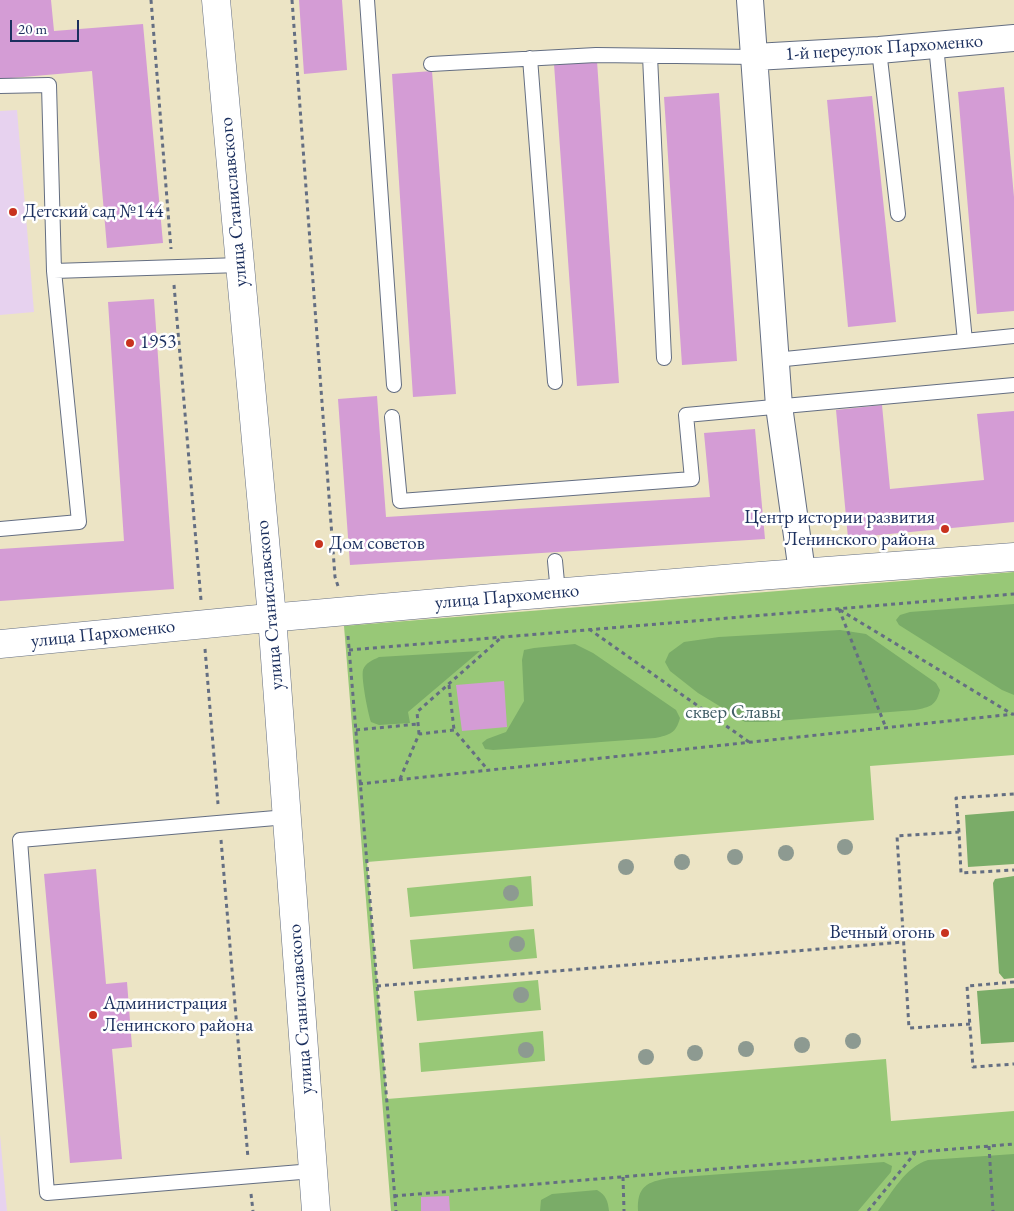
<!DOCTYPE html>
<meta charset="utf-8">
<style>
body{margin:0}
#map{position:relative;width:1014px;height:1211px;overflow:hidden;background:#ece4c5;font-family:"EB Garamond",serif}
canvas{display:block}
.scale{position:absolute;left:10px;top:20px;width:69px;height:22px;box-sizing:border-box;border:2px solid #1b2f5e;border-top:0;padding-left:6px;font-size:15px;line-height:18px;white-space:nowrap;color:#1b2f5e;-webkit-text-stroke:4px #fff;paint-order:stroke}
</style>
<div id="map">
<canvas width="1014" height="1211"></canvas>
<div class="scale">20 m</div>
</div>
<script>
const g = document.querySelector('canvas').getContext('2d');
g.lineJoin = 'round';
function fillPath(path, color) { g.fillStyle = color; g.fill(path, 'evenodd'); }
function strokePath(path, color, width, dash) { g.strokeStyle = color; g.lineWidth = width; g.lineCap = dash ? 'butt' : 'round'; g.setLineDash(dash || []); g.stroke(path); }
function write(font, color, halo, rows, align = 'center') {
  g.font = font + ' "EB Garamond",serif'; g.lineWidth = 5; g.setLineDash([]); g.textBaseline = 'middle'; g.strokeStyle = halo; g.fillStyle = color; for (const [text, x, y, turn = 0] of rows) {
    g.save(); g.translate(x, y); g.rotate((+turn || 0) * Math.PI / 180); g.textAlign = isNaN(turn) ? turn : align; if (halo) g.strokeText(text, 0, 0); g.fillText(text, 0, 0); g.restore();
  }
}
fillPath(new Path2D(`
 M17,110L34,312L0,315V111Z
 M0,1135L7,1211H0Z`), '#e7d2ef');
fillPath(new Path2D(`
 M1014,572V755L870,766L874,820L367,862L387,1099L886,1059L891,1121L1014,1111V1211H391L344,626Z
 M531,876L533,906L410,917L407,888Z
 M534,929L537,958L413,969L410,940Z
 M538,980L541,1010L417,1021L414,991Z
 M543,1031L545,1061L421,1072L419,1043Z`), '#98c877');
fillPath(new Path2D(`
 M1014,604V695L1002,690L899,625L896,620L900,615L910,612Z
 M840,630L866,634L936,683L940,690C936,706 930,707 915,710L764,722H745L731,713L698,693L670,671L665,662L669,653L684,642L719,637Z
 M575,644L593,653L676,710L680,718C676,733 670,735 655,738L493,750L485,749L482,743L487,739L506,732L524,701L522,660L524,650L534,648Z
 M480,651L408,712L410,723L379,725L371,722C368,713 361,678 363,670C365,663 373,660 379,657Z
 M1014,811V864L968,867L965,815Z
 M1014,876V978L1004,979L999,973L993,883L995,879Z
 M1014,988V1042L981,1044L977,991Z
 M1014,1154V1211H878C892,1193 905,1167 928,1160Z
 M884,1162L892,1166L891,1172L858,1211H638C637,1186 647,1182 669,1178Z
 M597,1190C606,1195 608,1201 609,1211H540L541,1200L552,1194Z`), '#7aac68');
fillPath(new Path2D(`
 M0,0H51L54,31L143,24L163,243L107,248L92,71L0,79Z
 M299,0H342L347,70L304,74Z
 M597,61L619,383L577,386L554,64Z
 M432,71L456,394L413,397L392,74Z
 M1004,87L1014,197V311L977,314L958,92Z
 M719,93L737,361L682,365L664,97Z
 M872,96L896,322L848,327L827,100Z
 M154,299L174,589L0,601V549L124,541L108,302Z
 M377,396L386,517L710,497L704,433L755,429L765,539L350,565L338,399Z
 M882,405L890,489L984,480L977,414L1014,411V522L848,538L836,410Z
 M504,681L507,727L462,731L456,685Z
 M96,869L106,984L127,982L132,1047L112,1049L122,1159L70,1163L44,874Z
 M449,1196L450,1211H421V1197Z`), '#d49cd5');
const lane = new Path2D(`
 M367,0L394,385
 M936,45L965,341
 M879,50L898,214
 M650,56L664,358
 M530,58L555,382
 M431,64L596,55L755,57
 M0,86L49,85L54,271L240,265
 M775,360L1014,336
 M392,417L400,501L692,479L686,415L1014,385
 M0,529L79,522L54,271
 M555,561L558,593
 M287,817L20,840L47,1193L313,1171`);
const street = new Path2D(`
 M750,0L779,406L802,572
 M755,57L879,50L1014,38`);
const secondary = new Path2D(`
 M0,644C338,610 676,581 1014,557`);
const primary = new Path2D(`
 M216,0L272,617L316,1211`);
strokePath(lane, '#646e82', 16);
strokePath(street, '#646e82', 28);
strokePath(secondary, '#646e82', 29);
strokePath(primary, '#646e82', 29);
strokePath(new Path2D(`
 M151,0L171,249
 M292,0L335,577L338,586
 M174,285L201,600
 M839,609L886,728
 M840,610L1012,714
 M589,629L749,742
 M348,636L396,1211
 M205,649L218,804
 M349,650L1014,594
 M449,685L454,730
 M356,730L418,724
 M419,734L417,712L503,636
 M400,779L419,734L454,730L488,770
 M359,784L1014,714
 M959,832L956,798L1014,794
 M221,840L248,1158
 M1014,982L967,986L973,1067L1014,1064
 M377,986L903,942
 M970,1024L909,1028L897,836L959,832L961,873L1014,870
 M989,1146L993,1211
 M623,1177L624,1211
 M251,1194L253,1211
 M394,1196L1014,1144
 M868,1211L915,1153`), '#646e82', 3, [4, 4]);
strokePath(lane, '#fff', 14);
strokePath(street, '#fff', 26);
strokePath(secondary, '#fff', 28);
strokePath(primary, '#fff', 28);
g.fillStyle = '#8d9a91';
for (const [x, y] of [
 [845,847],
 [786,853],
 [735,857],
 [682,862],
 [626,867],
 [511,893],
 [517,944],
 [521,995],
 [853,1041],
 [802,1045],
 [746,1049],
 [526,1050],
 [695,1053],
 [646,1057]
]) { g.beginPath(); g.arc(x, y, 8, 0, 2 * Math.PI); g.fill(); }
for (const [x, y, r, color] of [
 [13,212,5,"#c8321e"],
 [130,343,5,"#c8321e"],
 [945,529,5,"#c8321e"],
 [319,544,5,"#c8321e"],
 [945,933,5,"#c8321e"],
 [93,1015,5,"#c8321e"]
]) { const dot = new Path2D(); dot.arc(x, y, r, 0, 2 * Math.PI); g.fillStyle = color; g.fill(dot); strokePath(dot, '#fff', 2); }
write('19px', '#1b2f5e', '#fff', [
 ["1-й переулок Пархоменко",884,48,-4],
 ["улица Станиславского",234,202,-95],
 ["улица Пархоменко",507,597,-5],
 ["улица Станиславского",270,605,-95],
 ["улица Пархоменко",103,634,-6],
 ["улица Станиславского",301,1009,-94]
]);
write('19px', '#1b2f5e', '#fff', [
 ["Детский сад №144",23,212],
 ["1953",140,343],
 ["Центр истории развития",935,518,"right"],
 ["Ленинского района",935,540,"right"],
 ["Дом советов",329,544],
 ["Вечный огонь",935,933,"right"],
 ["Администрация",103,1004],
 ["Ленинского района",103,1026]
], 'left');
write('19px', '#405d66', '#fff', [
 ["сквер Славы",733,713]
]);
</script>
